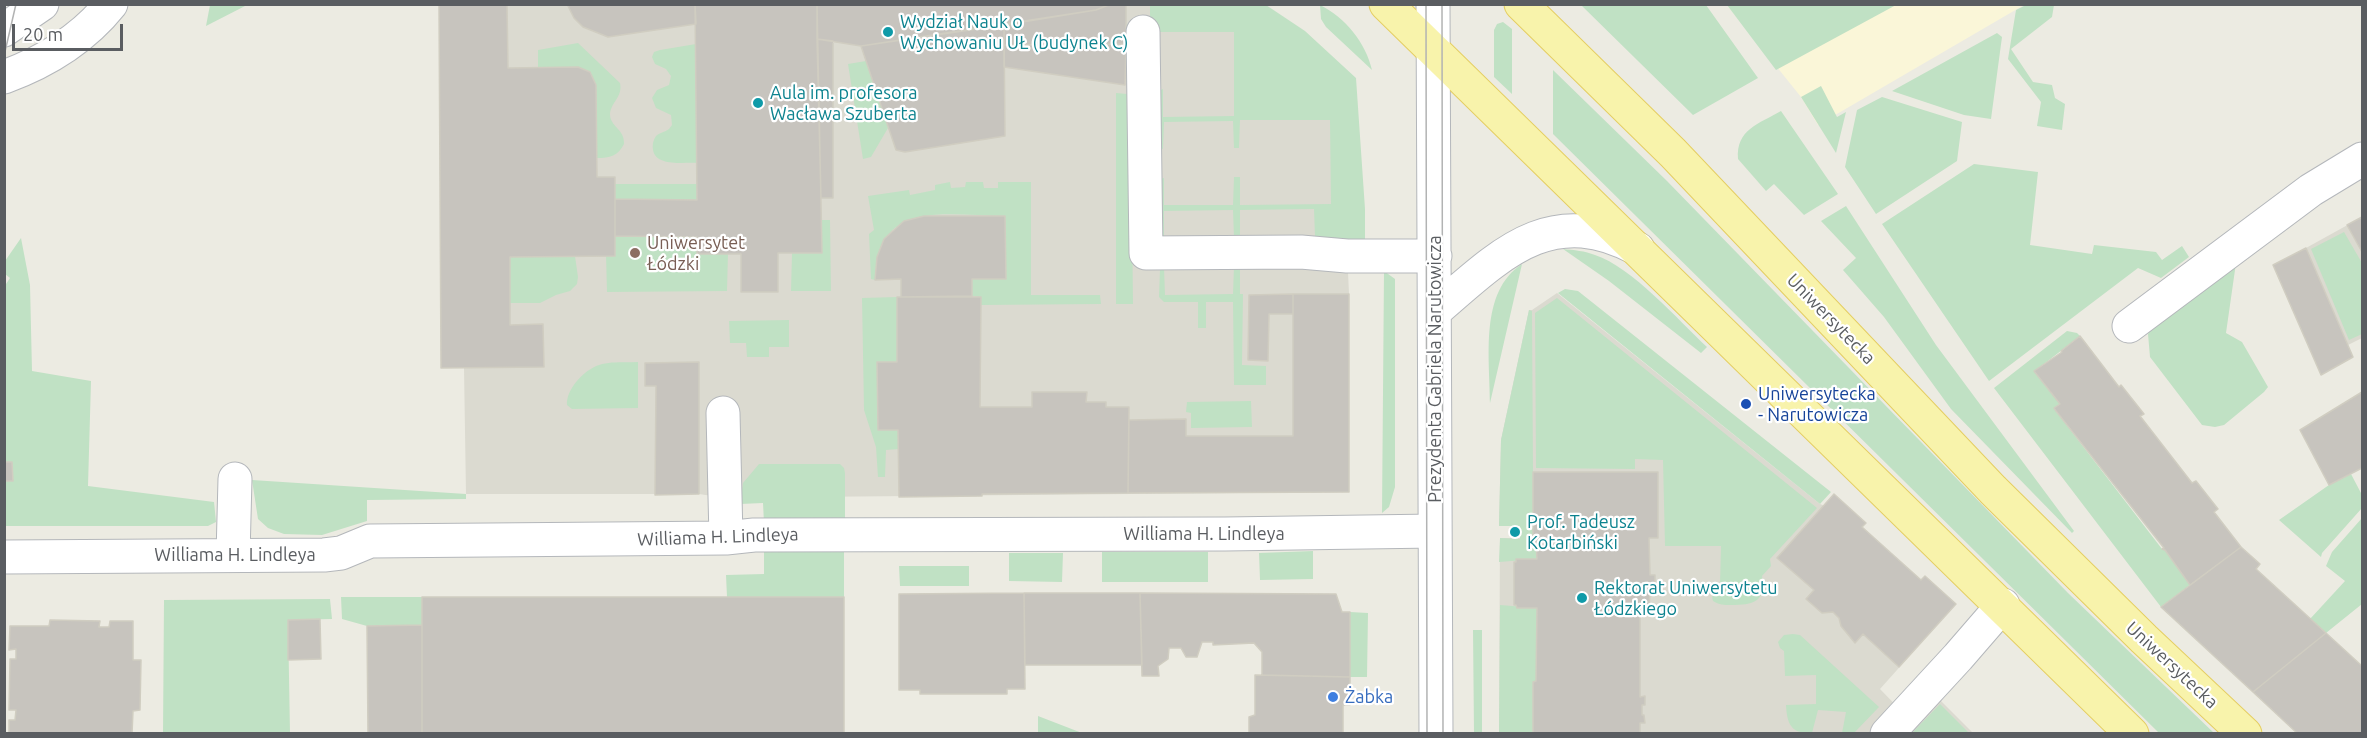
<!DOCTYPE html>
<meta charset="utf-8">
<style>
body{margin:0}
#map{position:relative;width:2367px;height:738px;overflow:hidden;background:#ecebe2;font-family:Ubuntu,sans-serif}
canvas{display:block}
.frame{position:absolute;inset:0;border:6px solid #5a5d61;pointer-events:none}
.scale{position:absolute;left:12px;top:24px;width:111px;height:27px;box-sizing:border-box;border:3px solid #5a5d61;border-top:0;padding-left:8px;font-size:18px;line-height:21px;white-space:nowrap;color:#5a5d61;-webkit-text-stroke:4px #fff;paint-order:stroke}
</style>
<div id="map">
<canvas width="2367" height="738"></canvas>
<div class="frame"></div>
<div class="scale">20 m</div>
</div>
<script>
const g = document.querySelector('canvas').getContext('2d');
g.lineJoin = 'round';
function fillPath(path, color) { g.fillStyle = color; g.fill(path, 'evenodd'); }
function strokePath(path, color, width, dash) { g.strokeStyle = color; g.lineWidth = width; g.lineCap = dash ? 'butt' : 'round'; g.setLineDash(dash || []); g.stroke(path); }
function write(font, color, halo, rows, align = 'center') {
  g.font = font + ' Ubuntu,sans-serif'; g.lineWidth = 4.5; g.setLineDash([]); g.textBaseline = 'middle'; g.strokeStyle = halo; g.fillStyle = color; for (const [text, x, y, turn = 0] of rows) {
    g.save(); g.translate(x, y); g.rotate((+turn || 0) * Math.PI / 180); g.textAlign = isNaN(turn) ? turn : align; if (halo) g.strokeText(text, 0, 0); g.fillText(text, 0, 0); g.restore();
  }
}
fillPath(new Path2D(`
 M1727,5H2024L1818,125L1801,97Z`), '#faf6d8');
fillPath(new Path2D(`
 M1150,4V22H1222L1309,66L1342,142L1349,294V492L802,497L725,498L699,494H466L464,368H441L439,5Z
 M2362,217V338L2348,345L2306,248Z
 M1557,293L1820,504L1866,523L1862,527L1921,580L1925,576L1956,604L1880,689L1915,725L1940,700L1973,733H1499L1500,538H1520V526H1499L1501,440L1529,310H1532Z`), '#dbdad0');
fillPath(new Path2D(`
 M210,5L211,4L247,5L206,26Z
 M1150,5H1266L1305,31L1356,78L1365,209V245L1315,237L1314,209L1240,210V238H1234L1233,210L1164,211V239L1160,237V179L1164,178V205H1233L1234,177H1240V205L1331,204L1330,120H1240L1239,148H1234L1233,121L1164,122L1163,149L1160,148L1159,91L1163,89V117L1234,116V32H1157V22H1150Z
 M1320,5C1345,17 1366,43 1372,70L1326,27L1321,19Z
 M1581,5H1706L1758,78L1693,115Z
 M1727,5H1896L1776,70Z
 M2026,5H2054L2052,17L2011,49L2033,82L2052,85L2055,98L2065,104L2062,130L2037,126L2041,102L2008,59L2016,10Z
 M1503,22L1512,29V94L1494,77V30L1497,24Z
 M1127,23L1130,32L1133,304H1116V93L1127,94Z
 M1997,33L2002,37L1991,119L1964,115L1892,91Z
 M578,43L620,83C623,97 611,102 610,114C610,127 625,129 624,144C618,156 610,158 597,158L596,85L590,73L578,67H538V50Z
 M696,44L697,163C684,162 656,167 653,150C652,146 653,140 656,136C659,133 665,132 669,129L672,125L671,115L656,108L652,98L657,90L669,85L671,76L666,69L655,64L652,57L654,52L660,50Z
 M866,61L888,128L871,157L863,159L848,64Z
 M1553,70L1667,181L2068,593L2214,733H2159L1553,134Z
 M1821,86L1837,117L1846,112L1836,153L1801,97Z
 M1882,97L1962,122L1957,161L1876,214L1845,167L1857,110Z
 M1781,111L1838,194L1804,215L1774,184L1766,191L1738,159C1736,129 1759,124 1781,111Z
 M1974,164L2038,172L2030,245L2092,254L2094,245L2156,252L2162,260L2182,246L2189,257L2161,278L2138,268L1989,381L1882,224Z
 M950,182L951,188L965,187L966,182H983L984,188H998V182H1031V295H1100L1101,304L981,305V297L972,296V279L1006,278L1005,216C946,216 877,198 875,280L871,279L869,234L874,230L868,196L909,190L910,195L935,190V185Z
 M615,184H697V200L615,199Z
 M1846,206L1936,345L2074,531L2072,533L1951,409L1884,317L1843,270L1856,258L1821,221Z
 M821,220H830L831,291H791L792,253H821Z
 M2344,232L2362,263V334L2349,340L2311,249Z
 M615,236L697,237L728,254L727,291L607,292L606,255H615Z
 M21,238L30,285L32,371L91,381L88,486L214,502L216,522L208,526H5V481H13L12,463L5,462L4,287L10,278L5,274V261Z
 M1563,249C1574,250 1585,251 1595,255C1632,267 1678,320 1707,347L1701,353L1609,281Z
 M575,256L578,277L577,284L570,291L556,295L540,303H510V257Z
 M2236,263L2226,333L2242,342L2268,387L2264,392L2224,425L2215,427L2202,425L2150,357L2148,334L2151,329Z
 M1522,264L1490,403C1490,358 1479,292 1522,264Z
 M1234,266H1240V294H1243L1242,365L1266,366V385H1234L1233,302H1206V328H1198V302H1164L1159,297L1160,269L1164,267L1165,295L1233,294Z
 M1384,271L1395,279V487L1389,507L1382,513Z
 M1565,289L1578,291L1831,492L1820,504L1558,293Z
 M897,297V362H877L878,430H898L899,449L886,450L885,477H878L876,447L864,410L862,298Z
 M1557,298L1817,508L1770,559L1771,566L1762,576C1767,602 1753,605 1731,605C1724,605 1719,605 1713,601C1711,594 1713,588 1720,585L1721,546H1665L1663,460L1635,459V469L1536,468L1535,313Z
 M1529,310L1532,311L1533,472L1537,559L1499,562L1500,538L1520,539V526H1499L1501,440Z
 M789,320V347H769V357H747L746,343H730L729,321Z
 M2067,331L2077,333L2080,336L2035,371L2060,404L2054,408L2055,410L2162,549L2165,550L2190,585L2161,607L1994,388Z
 M638,362V408L572,409L567,405C566,389 584,370 599,365C611,361 626,363 638,362Z
 M1251,401L1252,427L1191,428V413L1186,412L1187,402Z
 M759,464H840L844,468L845,473V523H764L763,503L740,504L743,483Z
 M2351,474L2362,495V508L2322,553L2321,557L2279,520L2329,485Z
 M252,480L466,494V499L367,500V521L322,535L284,534L268,528L258,519Z
 M2362,518V604L2326,633L2310,619L2345,581L2326,566L2332,552Z
 M764,550H844V597H727L726,575L764,574Z
 M1313,551V579L1260,580L1259,553Z
 M1102,552H1208V582H1102Z
 M1009,553H1063L1062,582L1009,581Z
 M899,566H969V586H900Z
 M341,597H422V625L367,626L342,619Z
 M330,599L332,619L288,620L290,733L163,734L164,600Z
 M1500,605L1537,608L1536,681L1533,682V733L1499,734Z
 M1350,612L1368,613L1367,677H1350Z
 M1473,630H1482V733H1474Z
 M1793,634L1800,635L1879,707L1854,733H1842L1846,712L1818,710L1812,733C1791,734 1787,724 1786,705L1816,704V675L1785,676L1784,651L1780,648L1778,642L1784,635Z
 M1940,704L1969,733H1912Z
 M1038,716L1082,733H1038Z`), '#c0e1c4');
const building = new Path2D(`
 M439,4H507L508,68L578,67L590,72L596,85L597,177H615V256L510,257V325L543,324L544,367L441,368Z
 M567,4H695L696,24L608,37L583,27L574,18Z
 M695,4H817L822,253H778V292H741V254H697V237L615,236V199L697,200Z
 M817,4H1111L1096,10L861,46L817,39Z
 M1111,4H1126V44L1004,45V25L1096,10Z
 M1004,25L1005,136L905,152L896,150L861,46Z
 M817,39L833,41V198H821Z
 M1126,44L1125,85L1004,67V45Z
 M924,216H1005L1006,279H972V296L901,297V279L875,280L877,257L884,239L904,221Z
 M2362,217V252L2347,225Z
 M2306,248L2353,357L2321,375L2273,265Z
 M1293,294H1349V492L1128,493L1129,420L1186,419V436H1293Z
 M1293,294V314H1269L1268,361L1248,360L1249,295Z
 M897,297H981L980,407H1032V392H1087L1086,402H1106V407H1129L1128,493L982,494V496L899,497L898,430H878L877,362H897Z
 M2080,336L2119,387L2121,385L2144,414L2140,416L2192,483L2196,481L2218,509L2214,512L2241,547L2190,585L2165,550L2162,549L2164,548L2056,411L2054,408L2060,404L2034,371L2062,352L2061,351Z
 M699,362V494L655,495L656,386H645V363Z
 M2362,392V468L2329,485L2300,430Z
 M4,462H12L13,481H4Z
 M1533,472H1658V538H1649L1650,575H1655V592L1650,591L1649,608H1640V697L1645,696V705H1642V715H1644L1645,723H1640V734H1533V682L1536,681L1537,608H1517L1516,605H1514V562H1516V559H1537L1536,544H1533Z
 M1834,494L1866,523L1862,527L1921,580L1925,576L1956,604L1899,667L1863,634L1855,643L1841,626L1839,618L1833,612L1822,613L1806,599L1814,590L1777,558Z
 M2241,547L2260,564L2256,569L2326,633L2253,692L2161,607Z
 M1024,593H1140L1142,665H1025Z
 M1024,593L1025,689H1007V694H920V690H899V594Z
 M1140,593L1336,594L1342,612H1350V677L1262,675V652L1254,643L1213,645V642H1202L1197,657H1186L1181,648H1169L1168,659L1158,666L1159,676H1142Z
 M422,597H844V734H422Z
 M320,619L321,659L288,660V620Z
 M50,620L100,621L99,627H109L110,621H133V660H141L140,710L133,711L132,734H9V720H15L16,710H9L10,659H16V649L9,650L10,626H49Z
 M422,625V734H368L367,626Z
 M2326,633L2362,666V734H2298L2253,692Z
 M1255,675L1350,677V705H1343V734H1249V717L1255,715Z`);
fillPath(building, '#c7c4be');
strokePath(building, '#d0cdc1', 1.5);
const minor = new Path2D(`
 M1433,4L1436,734
 M4,30L42,4
 M1143,32L1146,253L1301,252L1347,256H1435
 M4,77C45,62 83,39 111,4
 M1435,311C1499,256 1550,201 1638,249
 M2129,326L2311,190L2362,159
 M723,413L726,538
 M233,555L235,479
 M4,557L324,555L341,553L370,541L726,538L754,535L1225,534L1435,531
 M1887,734L1958,657L2003,605`);
const major = new Path2D(`
 M1386,4L2132,734
 M1521,4L1673,153L1993,490L2144,639L2245,734`);
strokePath(minor, '#b4b7bb', 35);
strokePath(major, '#e5ce62', 35);
strokePath(minor, '#fff', 33);
strokePath(major, '#f8f3ab', 33);
strokePath(new Path2D(`
 M1426,4L1427,734
 M1442,4L1443,734
 M4,56L16,4`), '#b2b3b3', 1.5);
for (const [x, y, r, color] of [
 [888,32,6,"#0f9aa8"],
 [758,103,6,"#0f9aa8"],
 [635,253,6,"#8d6e63"],
 [1746,404,6,"#1a4fb4"],
 [1515,532,6,"#0f9aa8"],
 [1582,598,6,"#0f9aa8"],
 [1333,697,6,"#3f7fe0"]
]) { const dot = new Path2D(); dot.arc(x, y, r, 0, 2 * Math.PI); g.fillStyle = color; g.fill(dot); strokePath(dot, '#fff', 2); }
write('18px', '#0d838f', '#fff', [
 ["Wydział Nauk o",900,22],
 ["Wychowaniu UŁ (budynek C)",900,43],
 ["Aula im. profesora",770,93],
 ["Wacława Szuberta",770,114],
 ["Prof. Tadeusz",1527,522],
 ["Kotarbiński",1527,543],
 ["Rektorat Uniwersytetu",1594,588],
 ["Łódzkiego",1594,609]
], 'left');
write('18px', '#785e54', '#fff', [
 ["Uniwersytet",647,243],
 ["Łódzki",647,264]
], 'left');
write('18px', '#5a5d61', '#fff', [
 ["Uniwersytecka",1831,319,46],
 ["Prezydenta Gabriela Narutowicza",1435,369,-90],
 ["Williama H. Lindleya",1204,534],
 ["Williama H. Lindleya",718,537,-2],
 ["Williama H. Lindleya",235,555],
 ["Uniwersytecka",2172,665,43]
]);
write('18px', '#164399', '#fff', [
 ["Uniwersytecka",1758,394],
 ["- Narutowicza",1758,415]
], 'left');
write('18px', '#366cbe', '#fff', [
 ["Żabka",1345,697]
], 'left');
</script>
